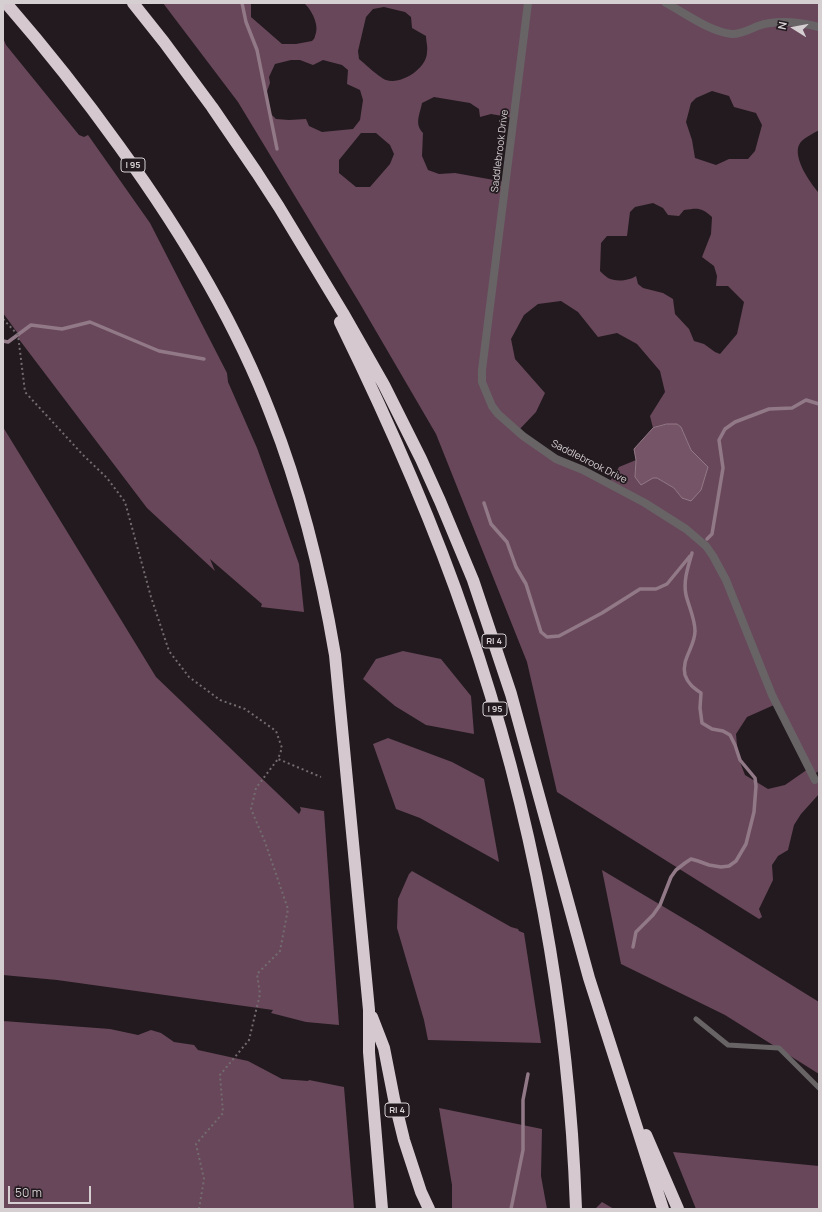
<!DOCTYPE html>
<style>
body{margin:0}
#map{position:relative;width:822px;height:1212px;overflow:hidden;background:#221a1e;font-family:Manrope,sans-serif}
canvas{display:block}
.frame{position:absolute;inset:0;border:4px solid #d5cfd2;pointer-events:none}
.north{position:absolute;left:774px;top:8px;width:40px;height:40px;-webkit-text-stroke:3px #221a1e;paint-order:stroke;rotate:281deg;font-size:11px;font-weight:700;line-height:16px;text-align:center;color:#d5cfd2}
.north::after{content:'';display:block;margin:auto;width:14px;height:18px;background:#d5cfd2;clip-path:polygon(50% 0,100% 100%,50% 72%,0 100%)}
.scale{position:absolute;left:8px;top:1186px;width:83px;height:18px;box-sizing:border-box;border:2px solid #d5cfd2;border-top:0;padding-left:5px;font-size:12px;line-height:14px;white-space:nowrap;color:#d5cfd2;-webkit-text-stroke:3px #221a1e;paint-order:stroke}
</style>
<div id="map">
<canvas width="822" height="1212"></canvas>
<div class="frame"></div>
<div class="north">N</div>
<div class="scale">50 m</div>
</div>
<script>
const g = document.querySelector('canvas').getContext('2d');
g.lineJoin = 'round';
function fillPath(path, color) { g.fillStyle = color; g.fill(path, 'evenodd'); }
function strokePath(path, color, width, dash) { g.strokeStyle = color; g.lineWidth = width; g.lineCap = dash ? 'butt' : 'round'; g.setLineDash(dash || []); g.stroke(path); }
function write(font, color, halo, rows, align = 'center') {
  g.font = font + ' Manrope,sans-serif'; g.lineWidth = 3.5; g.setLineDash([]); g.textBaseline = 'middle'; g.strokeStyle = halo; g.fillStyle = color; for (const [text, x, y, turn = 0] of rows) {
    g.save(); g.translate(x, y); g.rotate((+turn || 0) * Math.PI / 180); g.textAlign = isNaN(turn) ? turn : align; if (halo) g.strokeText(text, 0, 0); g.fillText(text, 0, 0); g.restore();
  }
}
fillPath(new Path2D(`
 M163,3H251V17L282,44H296L312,41C313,40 315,38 315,36C320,26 312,10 304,3H819V130C813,134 802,138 799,145C793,158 810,183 819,193V771L814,774L819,782V794L801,814L794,825L788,850L778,856L772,865L773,880L759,909L762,917L759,919L557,792L527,662L436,434L359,302L238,102ZM384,7L405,12L411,17L412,28L426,36C426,41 428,47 427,52C427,68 402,85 386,80C380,78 365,64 359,59L358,51L366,17L373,9ZM291,60H300L313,65L323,60L342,65L348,70L347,84L360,90L363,100L360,120L353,129L322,132L309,126L306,119L289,120L276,119L269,112L266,94L270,83L269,77L275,64ZM712,91L729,96L734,107L756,113L762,125L755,151L748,159H729L716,165L695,158L692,140L686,122L691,103L696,98ZM434,97L470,103L479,109L480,117L491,114L514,118L505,182L455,173L439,174L428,170L422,156L423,133C414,124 420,114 422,103ZM361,133H376L390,145L394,154L390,164L370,187H356L339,173V160ZM653,203L663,208L668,215L679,216L684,210C698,208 701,207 712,217L711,234L702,257L714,266L717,276L716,286H728L744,302L737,334L720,354L715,352L704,344L694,341L689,329L675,314L673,299L663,293L643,288L638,284L636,276C629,281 615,282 608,278C605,276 602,273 600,271L601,243L607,236H627L630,212L635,207ZM561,301L578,312L598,337L617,333L637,344L660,371L665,392L650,416L653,428L667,424H677L681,427L691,450L706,466L682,498L674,488L657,478L635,477L636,460L619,467L609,483L523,437L518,431L536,412L545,393L515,359L511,339L524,315L538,304ZM774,705L808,769L785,785L768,789L745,775L738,757L736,734L747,717Z
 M3,38L6,45L79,135L84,137L88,135L150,223L227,373L228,382L257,448L299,564L304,612L261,607L262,604L210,559L215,571L147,508L18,338L19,335L3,313Z
 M3,427L156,677L299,814L301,810L300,807L324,811L339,1025L306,1022L271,1013L273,1010L57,980L3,975Z
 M403,651L441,659L471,696L474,734L426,725L395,706L363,679L376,659Z
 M388,738L452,762L484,779L499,862L420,818L396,809L373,744Z
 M602,870L701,929L819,1002V1074L725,1015L621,964Z
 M412,871L511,927L518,929L519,931L524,933L541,1043L428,1040L424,1020L397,928L398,899L409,874Z
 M3,1021L110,1029L138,1035L151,1030L161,1033L174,1042L194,1045L198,1050L248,1061L282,1079L308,1081L309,1080L344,1087L354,1209H3Z
 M439,1108L542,1129L541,1176L547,1209H452V1185Z
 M673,1152L819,1166V1209H696Z
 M602,1202L614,1209H595Z`), '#68475a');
const water = new Path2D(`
 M667,424H677L681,427L691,450L708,467L701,490L691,501L682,498L674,488L657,478H653L641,485L635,477L636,460L634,449L653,428Z`);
fillPath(water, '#765467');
strokePath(water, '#927987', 1);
strokePath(new Path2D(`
 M242,3L246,22L257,50L277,149
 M3,341L8,342L31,325L62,329L90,322L159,351L204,359
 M484,503L491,524L507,542L516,567L526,584L541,632L547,637L559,636L602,613L640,589H656L667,584L690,556
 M707,539L712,534L723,468L719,440L725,429L735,422L769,409L792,408L806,400L819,404
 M633,947L636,932L653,915L660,905L671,877L676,870L685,863L691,859L698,861L709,865L721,867L729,866L736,861L746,844L754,812L756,786L755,778L740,760L735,745L730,735L723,731L712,729L702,723L700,708L701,693C694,688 688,684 685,675C681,659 695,647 695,631C695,619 689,607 686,595C683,581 688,567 692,553
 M511,1209L523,1150V1100L528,1074`), '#927987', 3.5);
strokePath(new Path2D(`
 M3,319L18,335L25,392L83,455L107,478L125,502L151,597L169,651L189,677L220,700L245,709L276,731L282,748L278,759L321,777
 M199,1209L204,1179L196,1144L223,1113L220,1075L249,1040L260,994L257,974L280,951L288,909L265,842L251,809L256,788L278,759`), '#736c6f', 2, [2, 3]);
strokePath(new Path2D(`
 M696,1019L728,1045L779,1048L819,1088`), '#686466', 5);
strokePath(new Path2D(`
 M528,3L482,370V382L492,406L498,414L523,436L556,459L583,470L645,503L686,529L706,546L713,556L726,580L772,695L815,780
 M666,3C685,13 710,32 732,34C742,34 750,29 758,26C778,19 799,22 819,27`), '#686466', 8);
strokePath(new Path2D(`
 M6,3C46,49 84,97 119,146C180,230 234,318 271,415C302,494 321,572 335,655L369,1010V1052L382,1209
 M133,3L164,42L212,107L257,173L279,207L343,313L384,385L421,459L440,501L473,580L511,694L589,978L663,1209
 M340,322C388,420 432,519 467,622C532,811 569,1009 576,1209
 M372,1017L384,1048L394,1099L404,1140L421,1192L429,1209
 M646,1135L678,1209`), '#d5c9cf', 12);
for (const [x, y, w] of [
 [133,165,24],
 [494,641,24],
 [495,709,24],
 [397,1110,24]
]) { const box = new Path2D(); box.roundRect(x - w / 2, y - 7, w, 14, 3); g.fillStyle = '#221a1e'; g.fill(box); strokePath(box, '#d5cfd2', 1); }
write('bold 9px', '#d5cfd2', null, [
 ["I 95",133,165],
 ["RI 4",494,641],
 ["I 95",495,709],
 ["RI 4",397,1110]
]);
write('10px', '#d5cfd2', '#221a1e', [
 ["Saddlebrook Drive",500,151,-83],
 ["Saddlebrook Drive",589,462,27]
]);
</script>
